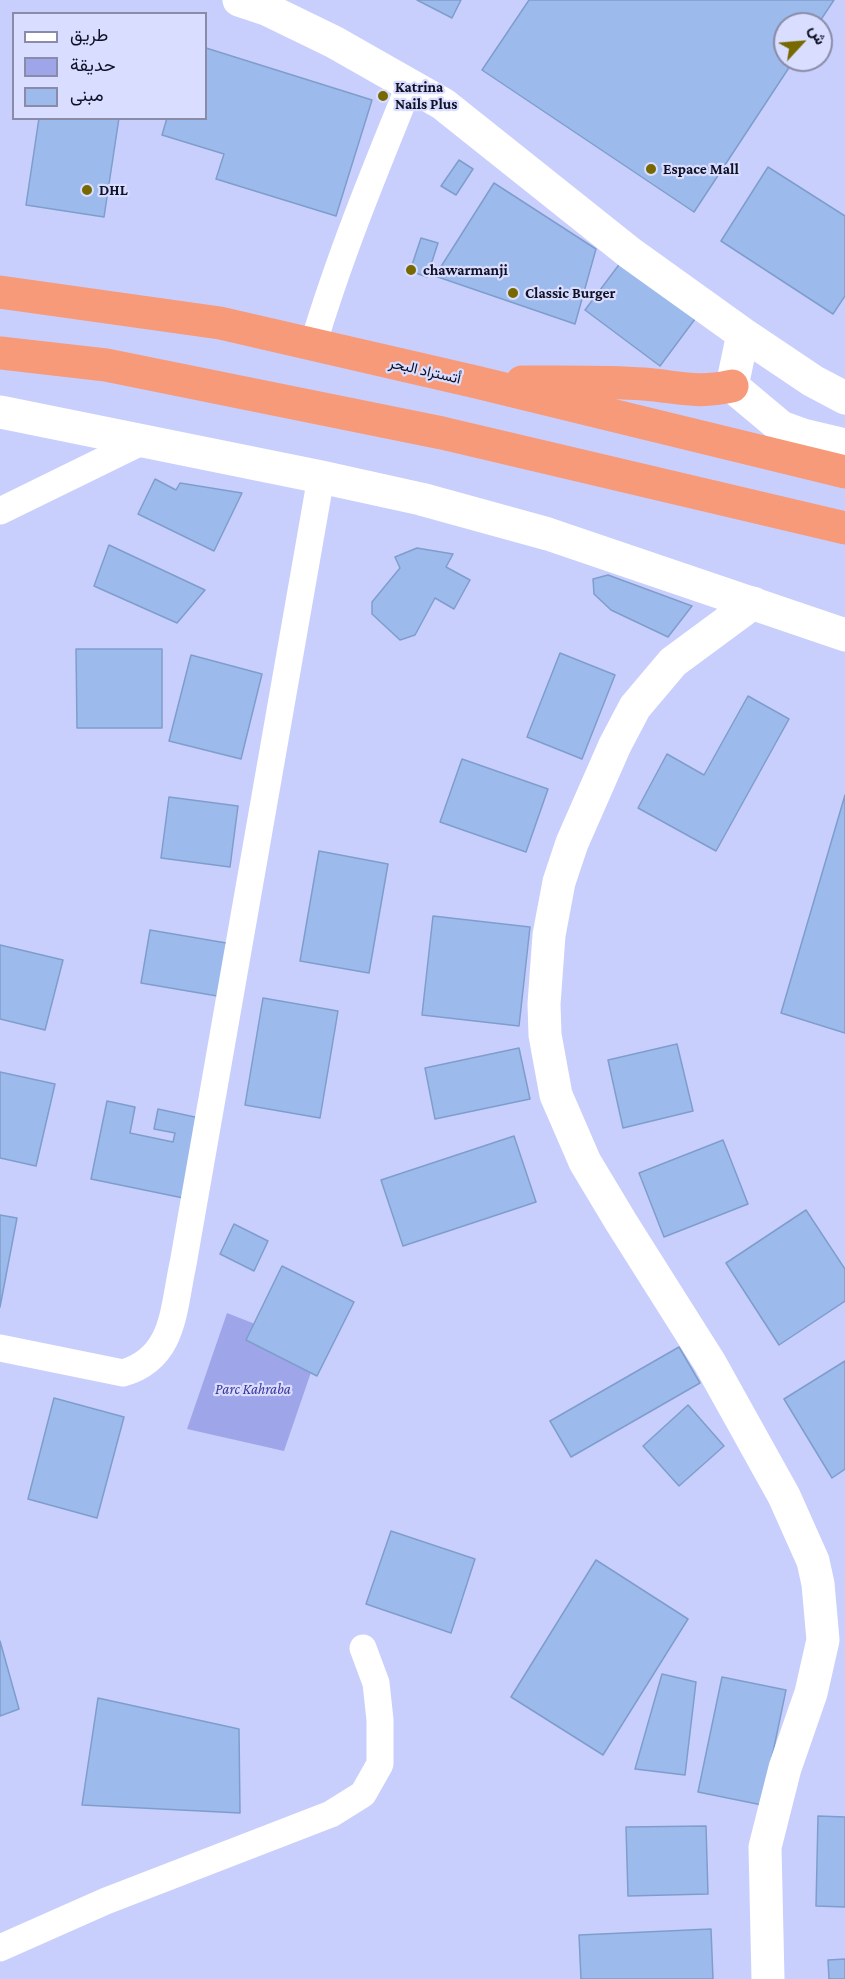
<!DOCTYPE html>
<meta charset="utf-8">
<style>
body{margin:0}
#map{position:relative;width:845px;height:1979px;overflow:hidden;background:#c9cffc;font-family:"Crimson Pro",Vazirmatn,serif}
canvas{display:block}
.legend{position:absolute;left:12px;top:12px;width:195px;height:108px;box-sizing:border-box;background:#d9ddff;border:2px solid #898ba8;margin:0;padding:8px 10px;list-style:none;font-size:18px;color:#101125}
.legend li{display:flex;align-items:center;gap:12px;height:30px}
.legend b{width:30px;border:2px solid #898ba8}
.north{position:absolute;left:773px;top:12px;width:60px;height:60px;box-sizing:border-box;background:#d9ddff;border:2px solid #898ba8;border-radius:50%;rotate:64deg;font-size:16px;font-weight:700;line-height:24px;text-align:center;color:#101125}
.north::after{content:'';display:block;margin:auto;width:21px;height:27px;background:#776900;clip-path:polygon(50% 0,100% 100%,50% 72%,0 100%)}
</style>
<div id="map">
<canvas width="845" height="1979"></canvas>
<ul class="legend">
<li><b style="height:8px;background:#fff"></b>طريق</li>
<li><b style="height:16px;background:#9fa5e9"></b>حديقة</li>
<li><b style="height:16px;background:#9cbbec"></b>مبنى</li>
</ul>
<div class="north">ش</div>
</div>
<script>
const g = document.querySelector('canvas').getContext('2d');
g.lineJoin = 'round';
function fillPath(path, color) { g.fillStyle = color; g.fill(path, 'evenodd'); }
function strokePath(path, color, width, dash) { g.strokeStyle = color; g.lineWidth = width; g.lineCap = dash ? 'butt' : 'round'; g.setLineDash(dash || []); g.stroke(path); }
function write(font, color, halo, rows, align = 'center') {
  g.font = font + ' "Crimson Pro",Vazirmatn,serif'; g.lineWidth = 4.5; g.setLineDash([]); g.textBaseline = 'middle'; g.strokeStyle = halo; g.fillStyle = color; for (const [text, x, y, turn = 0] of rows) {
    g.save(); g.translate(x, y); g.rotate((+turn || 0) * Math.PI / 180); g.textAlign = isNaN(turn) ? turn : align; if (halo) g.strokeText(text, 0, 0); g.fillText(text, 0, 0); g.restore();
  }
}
fillPath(new Path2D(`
 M227,1313L319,1349L284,1451L187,1429Z`), '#9fa5e9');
const building = new Path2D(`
 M417,0H461L452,18Z
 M529,0H834L818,24H785V60H794L694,212L482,70Z
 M206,48L372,100L336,216L216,179L224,154L162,135L167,118H206Z
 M39,118H119L104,217L26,205Z
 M459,160L473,169L456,195L441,186Z
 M768,167L845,216V296L833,314L721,241Z
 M494,183L596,249L575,324L435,276Z
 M421,238L438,243L427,277L410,271Z
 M621,262L695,319L660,366L585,310Z
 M155,479L176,490L180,483L242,493L214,551L138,514Z
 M109,545L205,590L177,623L94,586Z
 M417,548L453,554L446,567L470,580L454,609L435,598L415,635L400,640L372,614V602L400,568L395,557Z
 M608,575L692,606L668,637L611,610L594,594L593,579Z
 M76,649H162V728H77Z
 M560,653L615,675L582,759L527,737Z
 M191,655L262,674L241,759L169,741Z
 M748,696L789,719L716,851L638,808L667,754L704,775Z
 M462,759L548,789L526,852L440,822Z
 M845,795V1033L781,1013Z
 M169,797L238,806L230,867L161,858Z
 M319,851L388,864L369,973L300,961Z
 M433,916L530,927L519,1026L422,1015Z
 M150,930L232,944L223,997L141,983Z
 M0,945L63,960L45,1030L0,1019Z
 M263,998L338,1011L320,1118L245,1105Z
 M677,1044L693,1111L623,1128L608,1060Z
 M519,1048L530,1099L435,1119L425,1068Z
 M0,1072L55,1084L36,1166L0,1158Z
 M107,1101L135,1107L130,1133L173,1142L175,1133L154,1129L158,1109L204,1119L188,1199L91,1179Z
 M514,1136L536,1202L403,1246L381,1180Z
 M723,1140L748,1204L664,1237L639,1173Z
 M806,1210L845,1269V1301L779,1345L726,1263Z
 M0,1215L17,1218L0,1307Z
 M234,1224L268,1241L254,1271L220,1254Z
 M282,1266L354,1302L317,1376L246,1340Z
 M679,1347L700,1383L571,1457L550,1421Z
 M845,1361V1469L832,1478L784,1399Z
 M54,1398L124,1417L97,1518L28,1499Z
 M688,1405L724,1446L679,1486L643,1446Z
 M391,1531L475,1559L451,1633L366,1604Z
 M596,1560L688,1619L603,1755L511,1697Z
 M0,1641L19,1709L0,1716Z
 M662,1674L696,1682L685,1775L635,1769Z
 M722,1677L786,1690L762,1805L698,1792Z
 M98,1698L239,1729L240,1813L82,1805Z
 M818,1816L845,1817V1907L816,1906Z
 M706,1826L708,1894L628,1896L626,1827Z
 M711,1929L713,1979H581L579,1935Z
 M845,1959V1979H829L828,1960Z`);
fillPath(building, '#9cbbec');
strokePath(building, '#7f9dcc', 1.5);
strokePath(new Path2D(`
 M313,345C340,255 375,170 410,84
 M0,511L141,442
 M0,1348L123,1373C175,1358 173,1309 183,1264L321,477
 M0,1948L106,1901L331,1814L363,1794L380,1764V1720L376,1683L363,1648`), '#fff', 27);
strokePath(new Path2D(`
 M753,603L673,662L635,707L615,745L572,843L559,882L549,935L544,1004L545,1035L556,1095L585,1162L621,1222L710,1363L784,1496L813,1561L818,1584L823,1640L811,1693L785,1768L765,1847L768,1979`), '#fff', 33);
strokePath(new Path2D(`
 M239,0L266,9L334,42L443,104L630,253L743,334L813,381L845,398
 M743,334L732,386L781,427L803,435L845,445
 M0,412L321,477L421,499L548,534L845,635`), '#fff', 33);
strokePath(new Path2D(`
 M0,292L220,323L476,382L845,472
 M0,353L106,365L442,433L845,528
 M522,382C563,382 604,381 644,384C680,387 696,394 732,386`), '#f79a79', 33);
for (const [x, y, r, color] of [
 [383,96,6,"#776900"],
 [651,169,6,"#776900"],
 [87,190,6,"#776900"],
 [411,270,6,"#776900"],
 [513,293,6,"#776900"]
]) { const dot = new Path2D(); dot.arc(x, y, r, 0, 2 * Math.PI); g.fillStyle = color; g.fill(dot); strokePath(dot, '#d9ddff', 2); }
write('bold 15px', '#101125', '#d9ddff', [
 ["Katrina",395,87],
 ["Nails Plus",395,104],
 ["Espace Mall",663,169],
 ["DHL",99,190],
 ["chawarmanji",423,270],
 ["Classic Burger",525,293]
], 'left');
write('15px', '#101125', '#d9ddff', [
 ["أتستراد البحر",425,371,13]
]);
write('italic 15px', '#3e369c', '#d9ddff', [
 ["Parc Kahraba",253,1389]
]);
</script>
